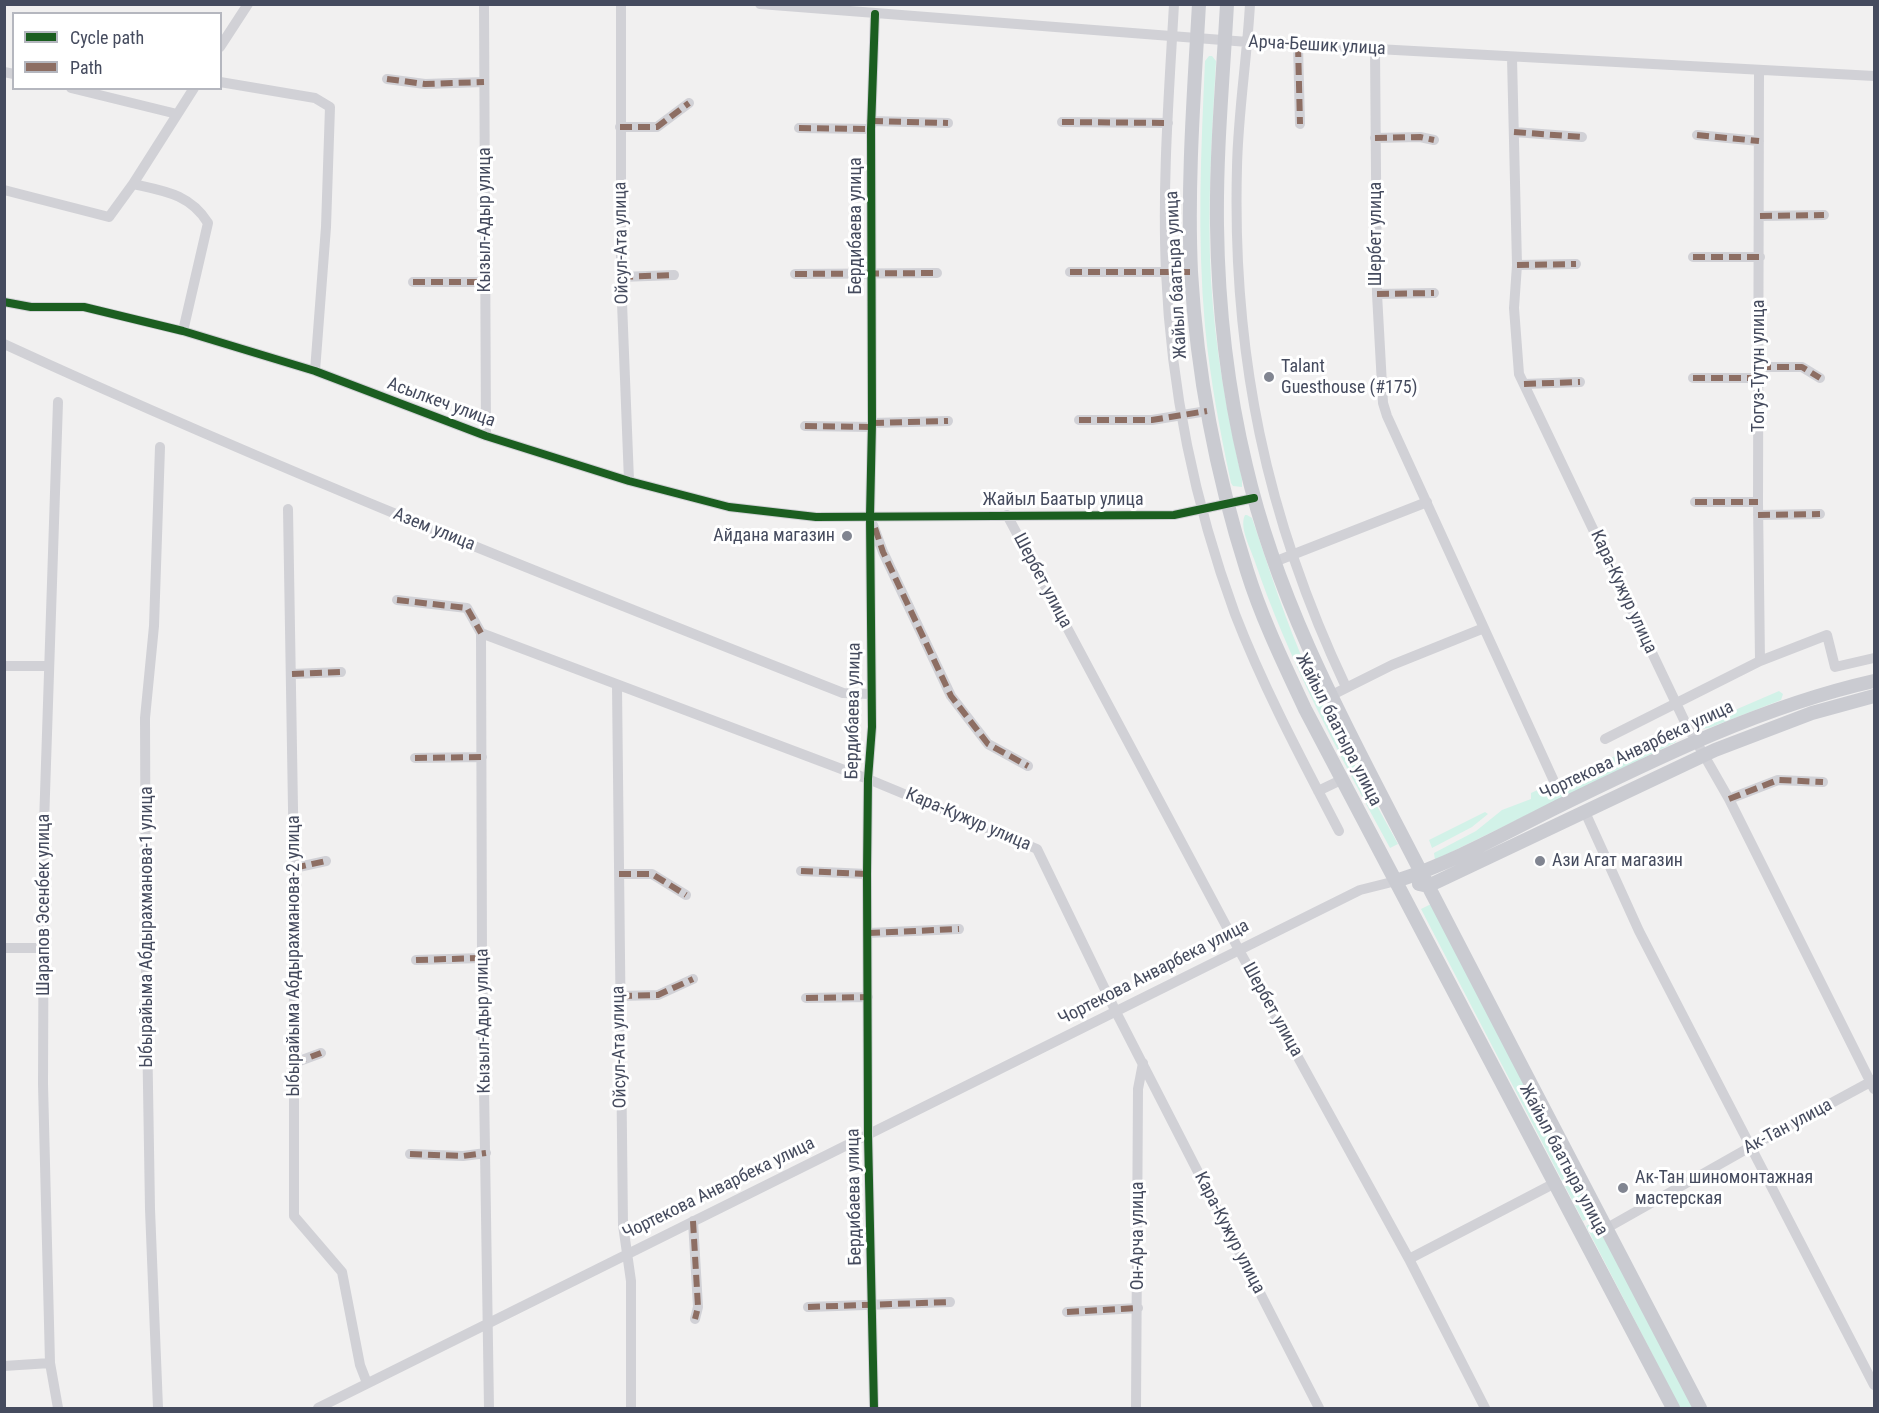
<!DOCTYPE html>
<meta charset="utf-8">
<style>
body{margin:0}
#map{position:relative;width:1879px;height:1413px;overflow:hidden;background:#f1f0f0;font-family:"Roboto Condensed",sans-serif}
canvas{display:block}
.frame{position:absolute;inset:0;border:6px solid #454b5e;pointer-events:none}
.legend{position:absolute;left:12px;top:12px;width:210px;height:78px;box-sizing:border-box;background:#fff;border:2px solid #b5b7bf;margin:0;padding:8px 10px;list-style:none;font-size:18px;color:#454b5e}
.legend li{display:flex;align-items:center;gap:12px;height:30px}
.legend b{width:30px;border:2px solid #b5b7bf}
</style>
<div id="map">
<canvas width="1879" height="1413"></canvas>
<div class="frame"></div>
<ul class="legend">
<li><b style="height:8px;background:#1b5e20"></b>Cycle path</li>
<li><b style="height:8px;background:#8d6e63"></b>Path</li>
</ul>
</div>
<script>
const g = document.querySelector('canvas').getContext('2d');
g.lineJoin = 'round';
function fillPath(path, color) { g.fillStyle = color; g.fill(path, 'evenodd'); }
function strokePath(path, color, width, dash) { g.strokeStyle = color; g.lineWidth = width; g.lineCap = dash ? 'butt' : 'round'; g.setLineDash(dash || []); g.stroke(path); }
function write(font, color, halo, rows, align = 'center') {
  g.font = font + ' "Roboto Condensed",sans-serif'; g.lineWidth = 6; g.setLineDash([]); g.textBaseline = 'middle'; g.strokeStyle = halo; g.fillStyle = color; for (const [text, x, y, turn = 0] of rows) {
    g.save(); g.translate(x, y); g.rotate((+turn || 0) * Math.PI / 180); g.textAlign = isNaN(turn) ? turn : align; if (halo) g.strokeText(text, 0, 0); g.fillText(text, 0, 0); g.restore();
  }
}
fillPath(new Path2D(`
 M1209,56H1212L1216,61C1212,134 1207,207 1211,280C1215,348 1227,413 1242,479V487L1233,486L1231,483C1220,431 1210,379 1205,326C1197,237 1201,149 1205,61Z
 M1245,515H1247L1252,518C1270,571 1286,623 1309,673C1335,731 1367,787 1398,844L1390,848C1339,754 1288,660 1254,559C1250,547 1239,527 1245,515Z
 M1779,691L1783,694L1781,700L1709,728L1700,729L1694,722L1735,710Z
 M1671,732L1676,742L1435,860L1434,853L1476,831L1502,810L1531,799V793L1573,774L1576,777L1594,764L1608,758L1639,751Z
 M1485,812L1488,814L1472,827L1432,848L1429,840Z
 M1431,904L1593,1216L1583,1221L1421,909Z
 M1596,1221L1693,1408H1680L1586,1226Z`), '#d2f2e8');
strokePath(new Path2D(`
 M484,4L486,436
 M621,4V277L629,481
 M760,4L1248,42L1874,76
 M1174,4C1169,94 1162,183 1166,272C1171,388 1195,505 1235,614C1264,689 1302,760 1339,831
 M1250,4C1247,59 1238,113 1237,167C1232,354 1266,518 1346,687
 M1298,45L1300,124
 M220,47L248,4
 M1375,49L1377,294L1383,403L1387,416L1553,779
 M1512,58L1517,265L1514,308L1519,374L1685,722L1729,799L1874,1089
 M1759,70L1758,502L1760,661
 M4,72L14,74
 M387,79L425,84L484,82
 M220,82L315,98L330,107L326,227L315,371
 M71,88L177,114
 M871,121L948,123
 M1062,122L1168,123
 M620,127H657L689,103
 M799,128L871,129
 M1514,132L1582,137
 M1697,135L1759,141
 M1375,138L1420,137L1434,140
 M133,184C164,191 190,194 208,223L183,331
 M4,190L109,217L133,184L194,88
 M1760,216L1824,215
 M1693,257H1760
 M1517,265L1576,264
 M1070,272H1191
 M795,274L937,273
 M621,277L674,275
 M413,282H485
 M1377,294L1434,293
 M4,302L31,307H84L183,331L315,371L486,436L629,481L729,507L816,517L1174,515L1254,498
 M4,344C280,471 561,582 843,693L871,694
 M1759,367H1802L1820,378
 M1693,378H1759
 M1524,384L1580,382
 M58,402L44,824L43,1084L50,1363L58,1408
 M1079,420H1152L1207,411
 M872,423L948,421
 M805,426L872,427
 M1695,502H1758
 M288,509L294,868V1216L342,1272L360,1365L367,1383
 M1007,515L1239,950L1409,1259L1485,1408
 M1758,515L1820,514
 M873,525L883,552L951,696L988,744L1028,766
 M1274,562L1427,502
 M397,600L467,608L481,633
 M481,633L868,779L1037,849L1116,1012L1319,1408
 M481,633L482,958L489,1408
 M4,666H48
 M292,674L341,672
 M617,686L623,1225L631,1281V1408
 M1330,696L1392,665L1484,628
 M1605,739L1760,661L1827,635L1835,667L1874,658
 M415,758L482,757
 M1318,791L1341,780
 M1729,799L1778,780L1823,782
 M1585,812L1639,931L1874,1385
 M294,868L326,861
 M801,871L867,874
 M619,874H652L686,895
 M868,933L959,929
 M4,948H44
 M416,960L482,958
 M620,996L658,995L693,979
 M806,998L868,997
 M294,1063L321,1053
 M410,1154L463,1156L486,1153
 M693,1221L698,1307L695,1319
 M1607,1228L1752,1146L1874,1080
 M1409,1259L1555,1183
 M808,1307L950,1302
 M1067,1312L1138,1308
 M4,1366L50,1363
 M158,1408L150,1209L146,965L145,718L154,626L160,447
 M318,1408L1360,890L1396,881
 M874,1408L868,1135L867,874L868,779L872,727L870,516L872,423L871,129L875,14
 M1136,1408L1138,1089L1143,1063`), '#d1d1d6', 10);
strokePath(new Path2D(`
 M1199,4C1194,93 1187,183 1191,272C1197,374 1216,474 1247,571C1262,619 1284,664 1305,709L1673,1408
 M1227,4C1223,78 1216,151 1217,225C1218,305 1227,387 1246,466C1280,613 1355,743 1423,876C1514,1054 1609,1231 1700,1408
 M1396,881C1452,863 1505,833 1557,807C1659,757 1763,706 1874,681
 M1419,884L1428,886L1715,750L1812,713L1874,696`), '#cacbd1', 14);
strokePath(new Path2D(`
 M1298,45L1300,124
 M387,79L425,84L484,82
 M871,121L948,123
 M1062,122L1168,123
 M620,127H657L689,103
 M799,128L871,129
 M1514,132L1582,137
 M1697,135L1759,141
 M1375,138L1420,137L1434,140
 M1760,216L1824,215
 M1693,257H1760
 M1517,265L1576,264
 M1070,272H1191
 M795,274L937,273
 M621,277L674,275
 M413,282H485
 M1377,294L1434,293
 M1759,367H1802L1820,378
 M1693,378H1759
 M1524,384L1580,382
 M1079,420H1152L1207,411
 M872,423L948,421
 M805,426L872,427
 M1695,502H1758
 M1758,515L1820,514
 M875,528L883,552L951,696L988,744L1028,766
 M397,600L467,608L481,633
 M292,674L341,672
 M415,758L482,757
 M1729,799L1778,780L1823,782
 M294,868L326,861
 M801,871L867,874
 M619,874H652L686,895
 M868,933L959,929
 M416,960L482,958
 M620,996L658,995L693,979
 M806,998L868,997
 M294,1063L321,1053
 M410,1154L463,1156L486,1153
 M693,1221L698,1307L695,1319
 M808,1307L950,1302
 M1067,1312L1138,1308`), '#8d6e63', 6, [12, 6]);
strokePath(new Path2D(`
 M4,302L31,307H84L183,331L315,371L486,436L629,481L729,507L816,517L1174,515L1254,498
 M874,1408L868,1135L867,874L868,779L872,727L870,516L872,423L871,129L875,14`), '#1b5e20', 8);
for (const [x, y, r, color] of [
 [1269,377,6,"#818591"],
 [847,536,6,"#818591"],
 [1540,861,6,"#818591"],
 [1623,1188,6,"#818591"]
]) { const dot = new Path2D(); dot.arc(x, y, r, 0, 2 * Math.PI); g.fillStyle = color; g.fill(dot); strokePath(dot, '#fff', 2); }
write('18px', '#454b5e', '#fff', [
 ["Арча-Бешик улица",1317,46,3],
 ["Кызыл-Адыр улица",485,220,-90],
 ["Бердибаева улица",856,226,-90],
 ["Шербет улица",1376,234,-90],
 ["Ойсул-Ата улица",622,243,-91],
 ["Жайыл баатыра улица",1177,275,-93],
 ["Тогуз-Тутун улица",1759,366,-90],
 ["Асылкеч улица",441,403,20],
 ["Жайыл Баатыр улица",1063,500],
 ["Азем улица",434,530,22],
 ["Шербет улица",1042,581,62],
 ["Кара-Кужур улица",1623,592,65],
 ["Бердибаева улица",854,711,-89],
 ["Жайыл баатыра улица",1338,730,63],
 ["Чортекова Анварбека улица",1637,751,-25],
 ["Кара-Кужур улица",968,820,23],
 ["Шарапов Эсенбек улица",44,905,-90],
 ["Ыбырайыма Абдырахманова-1 улица",147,927,-90],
 ["Ыбырайыма Абдырахманова-2 улица",294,956,-90],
 ["Чортекова Анварбека улица",1154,973,-27],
 ["Шербет улица",1272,1010,61],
 ["Кызыл-Адыр улица",484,1021,-91],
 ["Ойсул-Ата улица",620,1047,-91],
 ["Ак-Тан улица",1788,1127,-28],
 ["Жайыл баатыра улица",1563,1160,62],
 ["Чортекова Анварбека улица",719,1189,-26],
 ["Бердибаева улица",855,1197,-91],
 ["Кара-Кужур улица",1229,1233,63],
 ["Он-Арча улица",1138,1236,-90]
]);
write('18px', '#454b5e', '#fff', [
 ["Talant",1281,367],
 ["Guesthouse (#175)",1281,388],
 ["Айдана магазин",835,536,"right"],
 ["Ази Агат магазин",1552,861],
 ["Ак-Тан шиномонтажная",1635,1178],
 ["мастерская",1635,1199]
], 'left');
</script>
